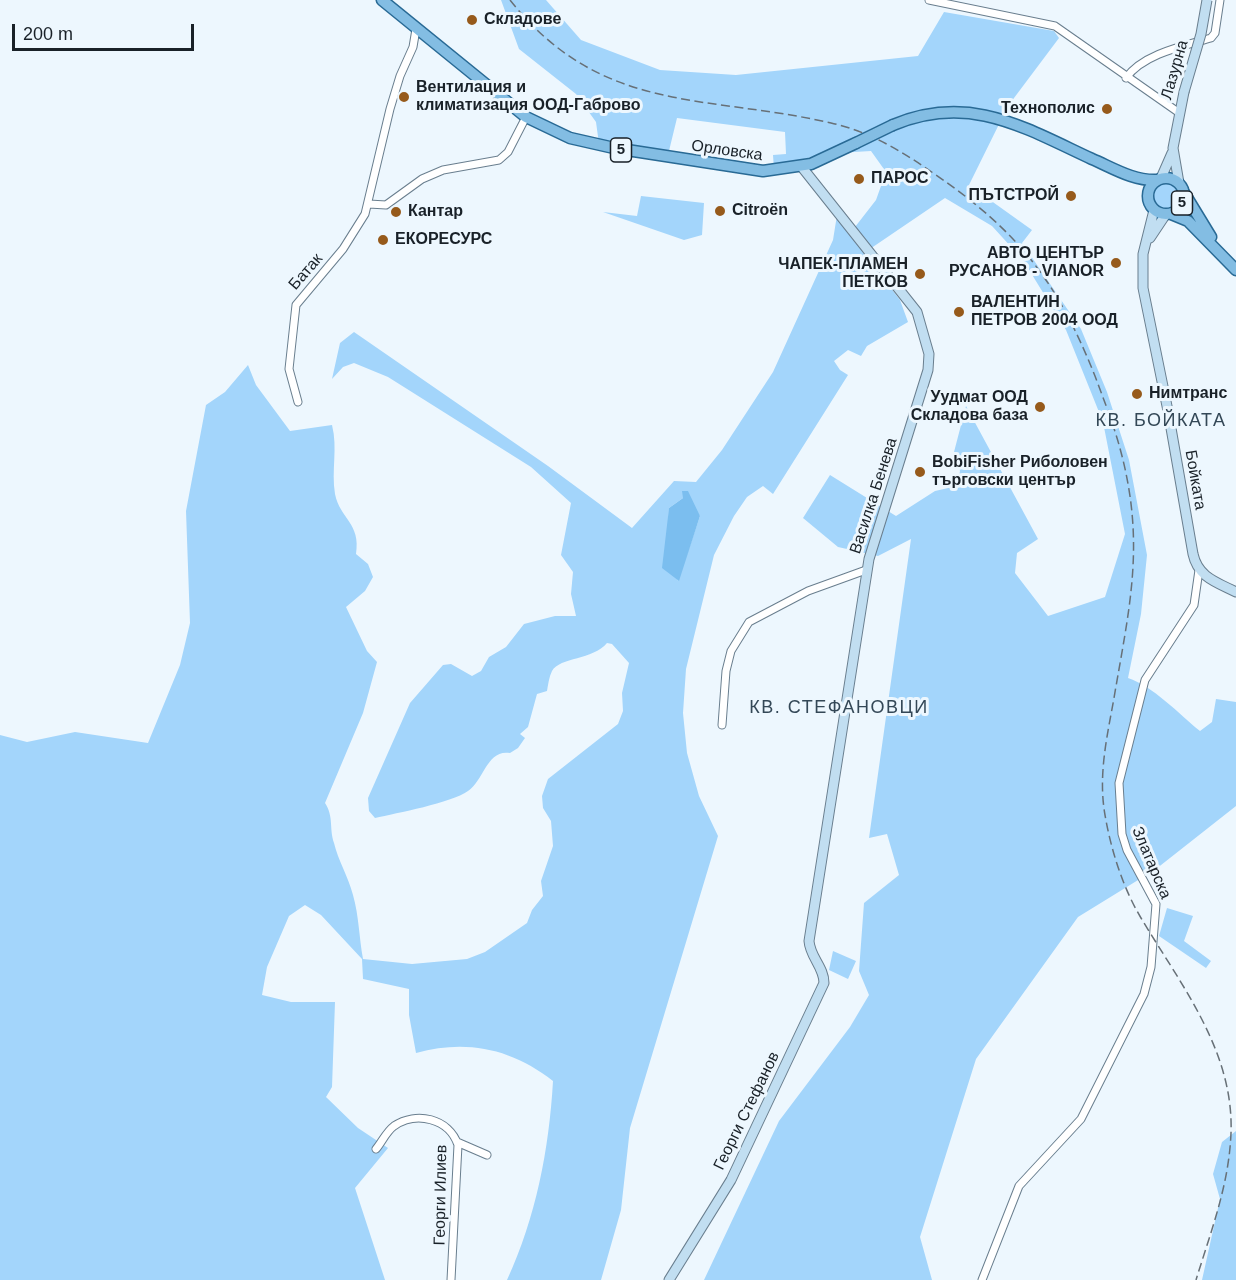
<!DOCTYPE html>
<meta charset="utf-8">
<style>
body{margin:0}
#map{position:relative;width:1236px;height:1280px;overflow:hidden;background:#edf7fe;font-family:Helvetica,sans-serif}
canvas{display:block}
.scale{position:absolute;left:12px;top:24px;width:182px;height:27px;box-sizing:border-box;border:3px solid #192128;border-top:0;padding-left:8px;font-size:18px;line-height:21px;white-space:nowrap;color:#192128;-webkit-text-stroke:4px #edf7fe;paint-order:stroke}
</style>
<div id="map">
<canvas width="1236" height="1280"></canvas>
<div class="scale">200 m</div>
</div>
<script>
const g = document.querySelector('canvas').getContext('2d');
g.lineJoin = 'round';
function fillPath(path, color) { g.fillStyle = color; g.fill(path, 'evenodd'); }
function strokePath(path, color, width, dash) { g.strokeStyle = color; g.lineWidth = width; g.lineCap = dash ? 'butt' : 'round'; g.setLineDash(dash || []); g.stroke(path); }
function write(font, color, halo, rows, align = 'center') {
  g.font = font + ' Helvetica,sans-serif'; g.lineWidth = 6; g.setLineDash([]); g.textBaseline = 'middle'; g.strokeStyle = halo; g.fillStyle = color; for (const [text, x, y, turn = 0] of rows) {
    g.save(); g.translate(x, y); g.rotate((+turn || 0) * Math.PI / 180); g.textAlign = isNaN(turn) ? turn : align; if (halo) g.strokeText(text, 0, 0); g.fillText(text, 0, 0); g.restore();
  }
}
fillPath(new Path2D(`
 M501,0H546L581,40L660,70L736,75L918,56L944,12L1054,31L1059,38L1008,106L969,185L1032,230L1022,243L1081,329L1107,392L1129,460L1147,555L1141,614L1128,678C1153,686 1179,714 1200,731L1212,722L1216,699L1236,702V806L1156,869L1078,917L976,1059L920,1237L932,1280H704L779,1121L850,1027L869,995L859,971L864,903L899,875L887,834L869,838L911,539L878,556L838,547L803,518L830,475L896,516L935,491L957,486L960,471L954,452L966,406L1038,539L1017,553L1015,573L1048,616L1105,597L1125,534L1103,422L1066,330L1023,260L992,226L945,198L864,253L900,300L908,322L867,346L861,356L848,350L834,361L840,370L848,375L773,494L763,486L747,497L734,516L714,555L686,669L683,713L687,753L699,796L718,836L630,1128L621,1210L601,1280H507C536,1217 549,1150 553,1081C512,1049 467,1039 416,1053L409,1015V989L363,979L362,959L321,915L305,905L289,916L267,967L262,995L291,1002H335L332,1087L326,1097L358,1128L388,1148L355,1188L385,1280H0V735L27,742L75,732L148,743L180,665L190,623L186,511L206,405L225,392L248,365L256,385L290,431L332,425C338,449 331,470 335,494C340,519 361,523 356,554L368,564L373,577L365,591L346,607L367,651L377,662L363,713L325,803C334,817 329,828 334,843C338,860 348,876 353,895C359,916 359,937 363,959L412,964L467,959L485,952L527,923L532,910L543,896L541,881L553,846L551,821L543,808L542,796L548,779L618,724L623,711L622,693L629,663L612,644L607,643C593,660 560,657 552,671C549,677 548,685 547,691L537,694L528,727L520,734L525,738L518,748L510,753C487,749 484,780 468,791C451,803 397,813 375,818L369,811L368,798L410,703L443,665L451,664L472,676L481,671L489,657L506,647L524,624L555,616H576L571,594L573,572L561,555L571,503L531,467L388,377L354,363L343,367L332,379L340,343L354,332L548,466L632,528L674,481L696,482L722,450L773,372L833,240L837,215L855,227L876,200L886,172L871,151L821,154L774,169L773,155L786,154L785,132L677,118L668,155L599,144L596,122L576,94L519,49ZM683,498L700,516L678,581L668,533L669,508Z
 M1152 196a14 14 0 1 1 28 0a14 14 0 1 1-28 0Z
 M641,196L704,203L702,235L684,240L603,212L637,216Z
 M1167,908L1193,916L1184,941L1211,961L1206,968L1159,936Z
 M833,951L856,961L848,979L829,970Z
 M1236,1131V1280H1202L1220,1199L1213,1174L1222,1142Z`), '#a3d5fb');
fillPath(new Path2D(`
 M682,491H688L700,516L679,581L662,568L669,508L683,498Z`), '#7bbeef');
const street = new Path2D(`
 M929,0L1055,26L1178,112
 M1126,78C1143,54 1183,46 1211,38L1215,33L1220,0
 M369,204L386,205L422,179L443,170L499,160L508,152L526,117
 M298,402L289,369L296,305L343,249L365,214L390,109L400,76L413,47L416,29
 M722,725L726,671L731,651L749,622L808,591L866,570
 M457,1142L487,1155
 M376,1149C382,1142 386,1132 394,1126C416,1111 449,1118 458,1145L451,1280
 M982,1280L1019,1186L1081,1119L1144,994L1151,967L1156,904L1127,850L1122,834L1119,783L1145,680L1194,605L1199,570`);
const secondary = new Path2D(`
 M1161,178L1172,153
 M1179,183L1173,148L1184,92
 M1154,210L1143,254V288L1168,411L1193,554C1198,577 1216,582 1236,592
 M1150,238L1166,214
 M669,1280L731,1180L824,983C824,967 810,957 809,941L869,559L928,370L929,354L917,312L801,166`);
const primary = new Path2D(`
 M382,0L526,117L570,138L614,148L763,171L811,164L856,143
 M893,125C969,93 1023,127 1092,159C1113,168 1133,181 1157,180
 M1148 196a18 18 0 1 1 36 0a18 18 0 1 1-36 0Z
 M1183,191L1211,237
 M1171,214L1188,221L1236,270`);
strokePath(street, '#697e8e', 9);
strokePath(secondary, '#697e8e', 11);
strokePath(primary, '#296a95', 13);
strokePath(street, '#fff', 7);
strokePath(secondary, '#c1def1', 9);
strokePath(primary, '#83bde3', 10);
strokePath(new Path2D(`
 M510,0C601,115 706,94 831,123C871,132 903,152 936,175C1019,232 1058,283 1095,376C1105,403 1115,428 1122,456C1145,547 1129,609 1114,698C1107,737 1098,775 1105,815C1111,850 1123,888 1141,918C1181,985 1234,1051 1231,1133C1229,1185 1211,1231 1196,1280`), '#677077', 1.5, [9, 4.5]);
const secondaryBridge = new Path2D(`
 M1184,92L1201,34L1207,0`);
const primaryBridge = new Path2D(`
 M856,143L893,125`);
strokePath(secondaryBridge, '#697e8e', 11, []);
strokePath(primaryBridge, '#296a95', 13, []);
strokePath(secondaryBridge, '#c1def1', 9);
strokePath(primaryBridge, '#83bde3', 10);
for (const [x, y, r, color] of [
 [472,20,6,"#965a1b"],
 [404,97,6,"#965a1b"],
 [1107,109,6,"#965a1b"],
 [859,179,6,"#965a1b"],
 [1071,196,6,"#965a1b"],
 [720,211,6,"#965a1b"],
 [396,212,6,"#965a1b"],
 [383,240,6,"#965a1b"],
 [1116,263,6,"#965a1b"],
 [920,274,6,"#965a1b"],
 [959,312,6,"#965a1b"],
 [1137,394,6,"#965a1b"],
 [1040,407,6,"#965a1b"],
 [920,472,6,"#965a1b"]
]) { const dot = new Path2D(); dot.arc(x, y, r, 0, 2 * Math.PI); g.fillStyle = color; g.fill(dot); strokePath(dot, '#edf7fe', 2); }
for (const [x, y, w] of [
 [621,150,21],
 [1182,203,21]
]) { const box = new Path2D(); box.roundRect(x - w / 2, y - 12, w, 24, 4.5); g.fillStyle = '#edf7fe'; g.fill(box); strokePath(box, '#192128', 1.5); }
write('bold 15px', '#192128', null, [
 ["5",621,150],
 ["5",1182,203]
]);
write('bold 16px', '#192128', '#edf7fe', [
 ["Складове",484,20],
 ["Вентилация и",416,88],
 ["климатизация ООД-Габрово",416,106],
 ["Технополис",1095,109,"right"],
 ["ПАРОС",871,179],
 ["ПЪТСТРОЙ",1059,196,"right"],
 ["Citroën",732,211],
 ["Кантар",408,212],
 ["ЕКОРЕСУРС",395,240],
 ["АВТО ЦЕНТЪР",1104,254,"right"],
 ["РУСАНОВ - VIANOR",1104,272,"right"],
 ["ЧАПЕК-ПЛАМЕН",908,265,"right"],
 ["ПЕТКОВ",908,283,"right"],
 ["ВАЛЕНТИН",971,303],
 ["ПЕТРОВ 2004 ООД",971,321],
 ["Нимтранс",1149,394],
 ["Уудмат ООД",1028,398,"right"],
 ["Складова база",1028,416,"right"],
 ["BobiFisher Риболовен",932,463],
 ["търговски център",932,481]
], 'left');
write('16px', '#192128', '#edf7fe', [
 ["Лазурна",1175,70,-74],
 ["Орловска",727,151,8],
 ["Батак",306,272,-49],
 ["Бойката",1195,480,80],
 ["Василка Бенева",874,496,-72],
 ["Златарска",1151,863,67],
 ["Георги Стефанов",747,1111,-64],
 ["Георги Илиев",441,1195,-89]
]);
g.letterSpacing = '1.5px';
write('18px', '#344857', '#edf7fe', [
 ["КВ. БОЙКАТА",1161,421],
 ["КВ. СТЕФАНОВЦИ",839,708]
]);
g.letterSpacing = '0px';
</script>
